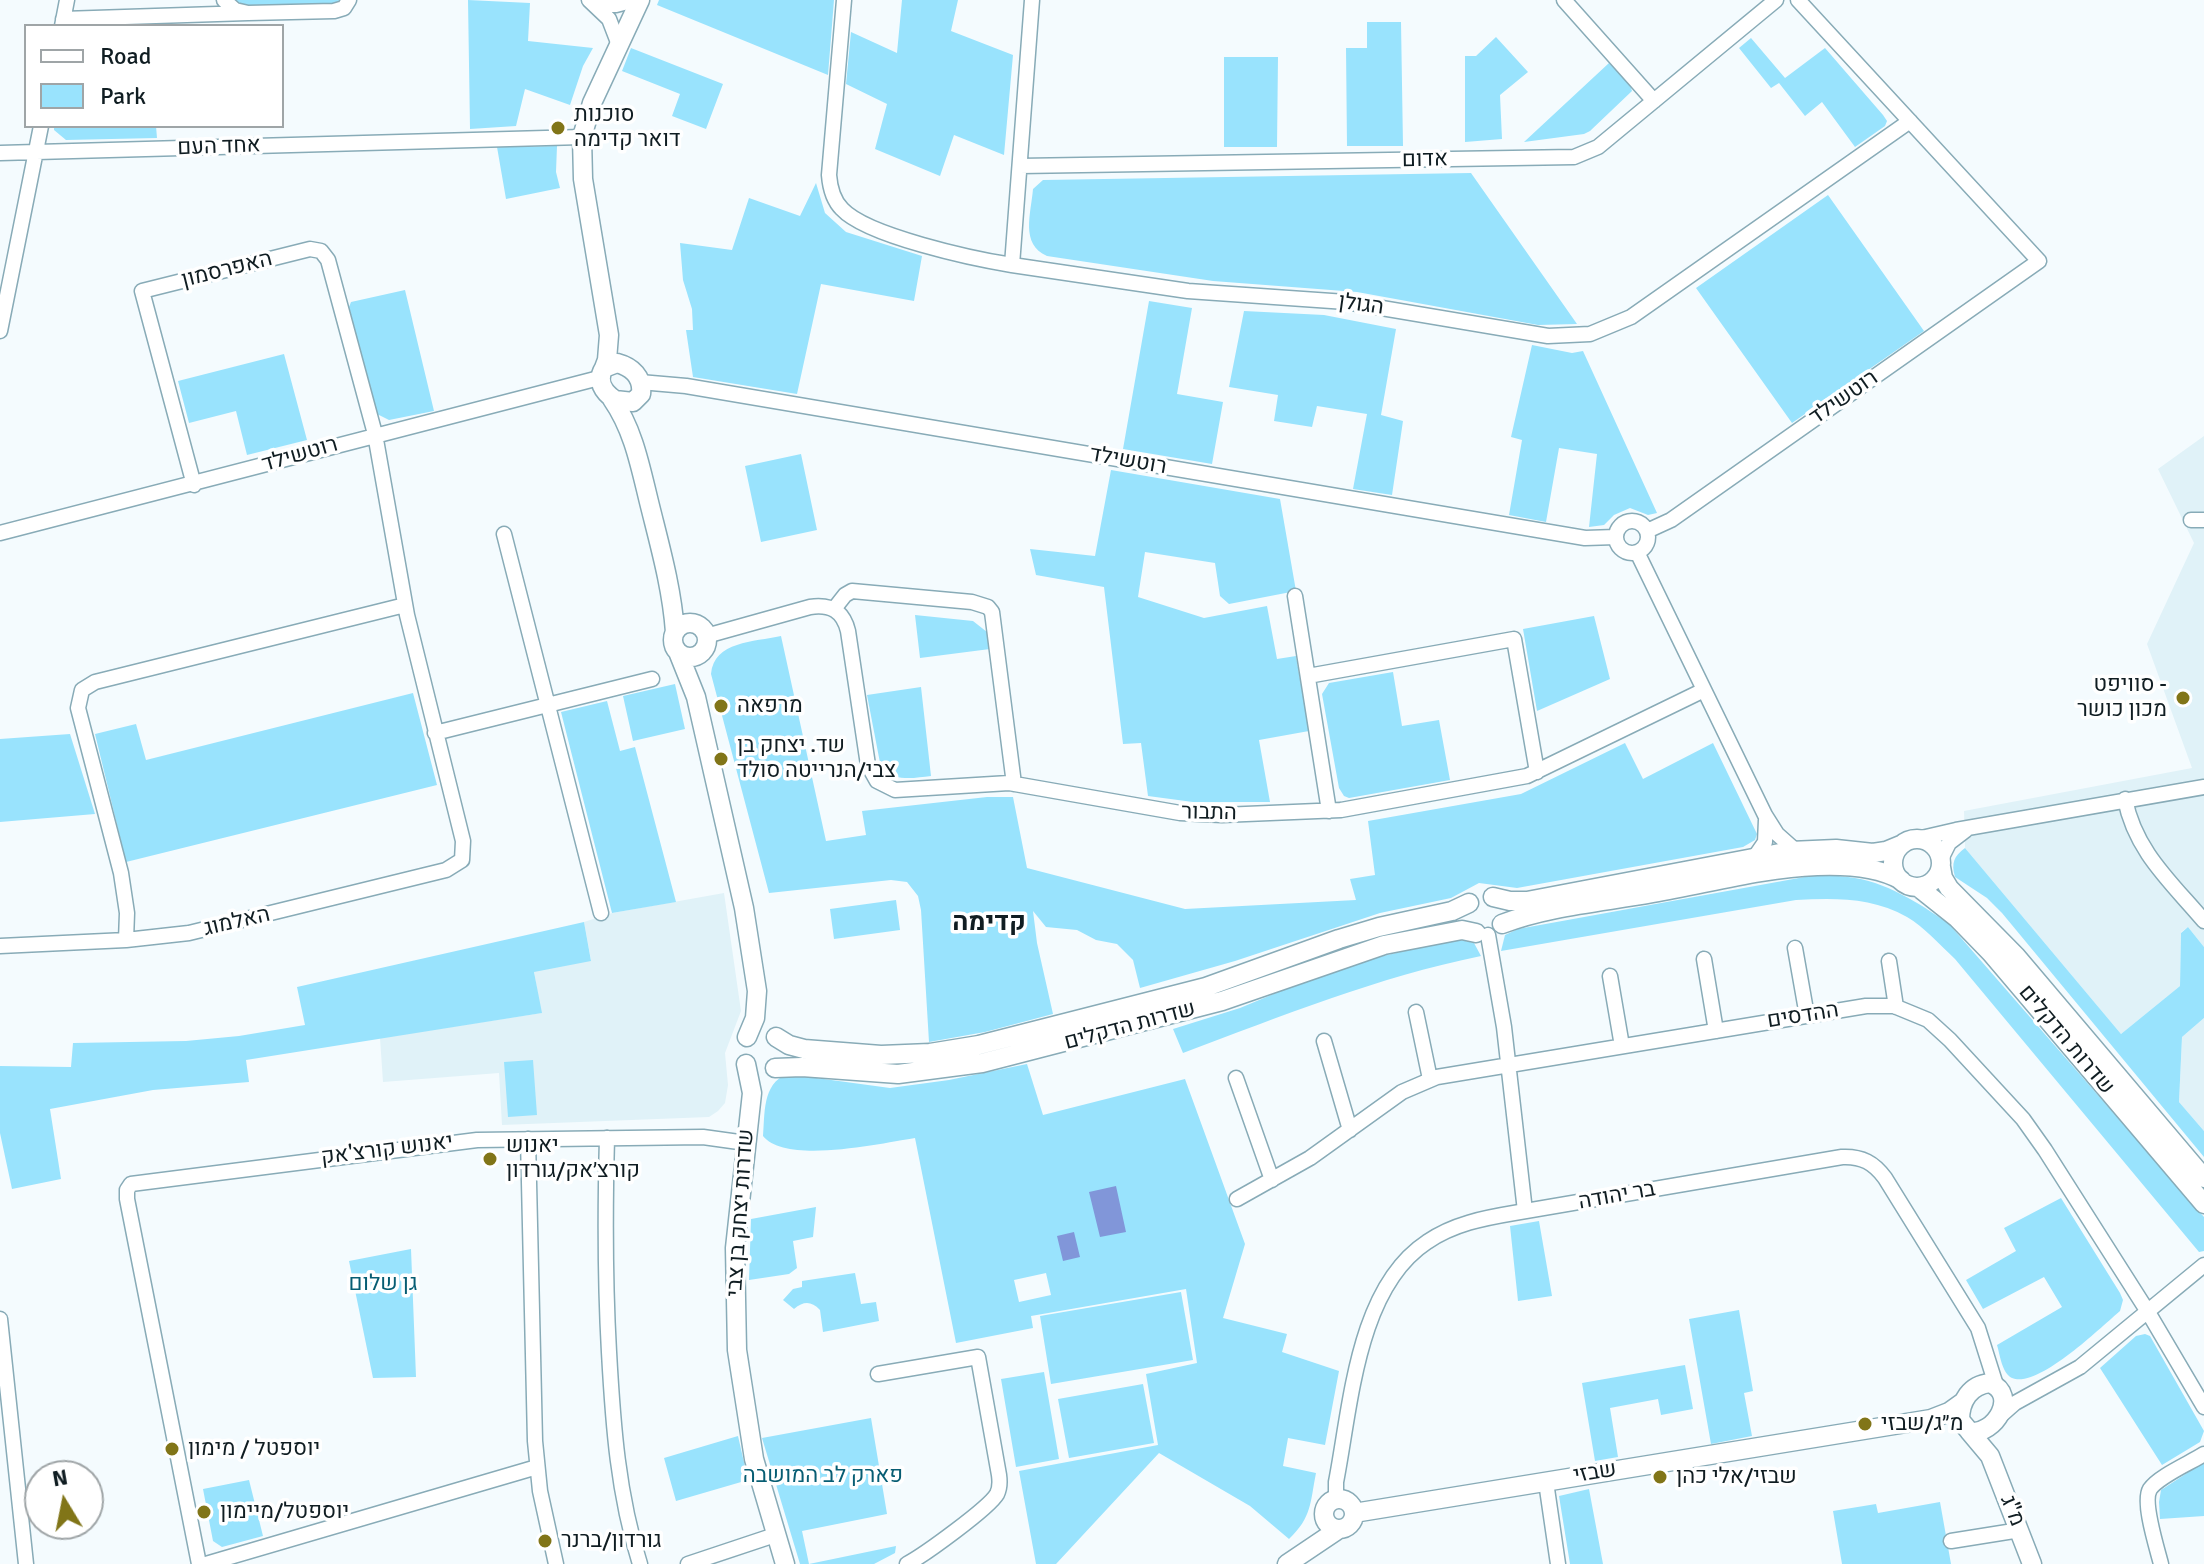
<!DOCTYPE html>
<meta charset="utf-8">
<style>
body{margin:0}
#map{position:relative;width:2204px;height:1564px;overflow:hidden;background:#f4fbfe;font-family:Signika,sans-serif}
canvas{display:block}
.legend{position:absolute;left:24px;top:24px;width:260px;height:104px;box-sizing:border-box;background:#fff;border:2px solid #9fa5a7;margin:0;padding:10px 14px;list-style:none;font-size:24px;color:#101d22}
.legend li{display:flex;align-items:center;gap:16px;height:40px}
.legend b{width:40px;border:2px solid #9fa5a7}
.north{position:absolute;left:24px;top:1460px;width:80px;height:80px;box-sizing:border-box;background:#fff;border:2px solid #9fa5a7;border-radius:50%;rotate:350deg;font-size:22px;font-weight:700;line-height:32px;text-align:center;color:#101d22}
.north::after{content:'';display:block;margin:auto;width:28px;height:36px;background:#817518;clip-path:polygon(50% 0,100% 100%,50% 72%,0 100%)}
</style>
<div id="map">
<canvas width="2204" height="1564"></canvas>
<ul class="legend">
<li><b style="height:10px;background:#fff"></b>Road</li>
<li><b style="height:22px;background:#99e3fd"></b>Park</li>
</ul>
<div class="north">N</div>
</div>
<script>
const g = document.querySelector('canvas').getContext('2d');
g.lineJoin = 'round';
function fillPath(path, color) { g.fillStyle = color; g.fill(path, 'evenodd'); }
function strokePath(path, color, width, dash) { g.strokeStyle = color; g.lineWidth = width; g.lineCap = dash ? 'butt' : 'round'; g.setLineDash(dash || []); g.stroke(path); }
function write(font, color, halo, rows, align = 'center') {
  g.font = font + ' Signika,Heebo,sans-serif'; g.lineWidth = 7; g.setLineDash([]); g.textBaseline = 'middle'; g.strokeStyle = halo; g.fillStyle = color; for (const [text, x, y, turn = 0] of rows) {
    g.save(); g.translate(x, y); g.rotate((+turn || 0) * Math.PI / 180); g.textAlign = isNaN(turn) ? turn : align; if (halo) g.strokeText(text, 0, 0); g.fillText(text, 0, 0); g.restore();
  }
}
fillPath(new Path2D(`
 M2204,436V947L2188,927L2181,932L2180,986L2121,1034L1965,848L1964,811L2192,768L2147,644L2194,543L2158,469Z
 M724,893L741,1011L725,1053L728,1085L725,1103L718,1111L709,1117L502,1125L499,1073L383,1082L380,1038L541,1013L534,971L591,960L584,922L612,913Z
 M2204,1018V1131L2179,1102L2182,1037Z`), '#e0f2f8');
fillPath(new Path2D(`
 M234,0H340L331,5L246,6Z
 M468,0L530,3L528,41L593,48L583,66L570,105L525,89L516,126L470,129Z
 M659,0H834L828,75L657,5Z
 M902,0H958L951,31L1013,55L1004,155L954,135L940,176L875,149L887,104L846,84L851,32L897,53Z
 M1367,22H1401L1403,146H1347L1346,48H1367Z
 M1496,37L1528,72L1500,95L1502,139L1465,142V56H1476Z
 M1751,38L1785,78L1825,48L1883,115L1887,121L1885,126L1855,147L1822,102L1805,116L1779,83L1771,88L1739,48Z
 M631,48L723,84L706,129L672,116L680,94L622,71Z
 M1224,57H1278L1277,147H1224Z
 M1609,63L1630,85L1632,91L1590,131L1584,134L1524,142Z
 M54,126H156L157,138L66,140L54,130Z
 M557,146L556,172L560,188L506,199L497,147Z
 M1471,173L1577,324L1538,325L1357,292L1213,281L1047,256C1020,244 1031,214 1033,189L1043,180Z
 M816,183L825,213L846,232L922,256L914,301L821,284L797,394L693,377L686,330H693L692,309L683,280L680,243L732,250L749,198L800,216Z
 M1828,195L1924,331L1792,423L1696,288Z
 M405,290L434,411L389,420L377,414L349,307L351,302Z
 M1149,301L1192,308L1177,394L1223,402L1212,464L1123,449Z
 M1244,311L1324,315L1396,329L1381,415L1403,421L1392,495L1353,489L1367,414L1317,406L1312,427L1274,421L1278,395L1229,387Z
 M1532,345L1572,353L1583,351L1657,513L1648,515L1630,508L1614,515L1604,525L1589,527L1597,454L1559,448L1546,522L1509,515L1522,440L1511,437Z
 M284,354L307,440L247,455L236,411L189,423L178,381Z
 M801,454L817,530L761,542L745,466Z
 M1111,470L1280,499L1296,591L1229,604L1220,596L1215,563L1145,552L1138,597L1204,618L1267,606L1277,659L1296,656L1309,731L1259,740L1270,802H1193L1148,796L1141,743L1123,744L1104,587L1036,575L1030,549L1095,556Z
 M915,615L973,621L987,632L990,649L920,658Z
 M1594,616L1610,679L1537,711L1523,629Z
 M781,636L826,841L866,835L862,811L987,797H1013L1027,868L1185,909L1356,900L1350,879L1375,875L1368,821L1521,794L1625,743L1643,779L1713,743L1757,834L1755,840L1743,847L1517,888L1479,883L1451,898L1380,913L1235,961L1140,988L1133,960L1117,944L1096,940L1077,930L1046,927L1033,911L1037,943L1053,1014L985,1032L929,1042L921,910L918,896L907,882L891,880L769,893L711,674C714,641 754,642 781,636Z
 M1393,672L1402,726L1439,720L1450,780L1349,798L1344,796L1339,788L1322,694L1329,683Z
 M675,684L685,729L633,741L623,696Z
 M921,687L931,776C913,778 896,782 881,768L867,695Z
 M413,693L437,785L126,862L95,734L136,724L146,760Z
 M607,701L620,751L635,747L676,902L612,913L561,712Z
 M70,734L95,814L0,822V739Z
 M1965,848L2121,1034L2180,986L2181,933L2188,927L2204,947V1018L2182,1037L2179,1102L2204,1131V1157L2002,913L1987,898L1955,877C1951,863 1954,856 1965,848Z
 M1810,876C1822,876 1835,875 1848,877C1885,881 1919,903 1949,924L2204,1217V1251L2199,1252L1955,959C1940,945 1924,927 1907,917C1872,897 1834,898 1796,900L1501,951L1505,935L1518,929Z
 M896,900L900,930L834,939L830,909Z
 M584,922L591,961L534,972L542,1013L246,1060L249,1082L153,1090L50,1109L61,1179L12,1189L0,1133V1066L71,1067L73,1043L186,1041L239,1036L305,1025L297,987Z
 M1457,939L1474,943L1481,956C1378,977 1282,1016 1183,1053L1173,1029L1240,1008L1324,973L1370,959Z
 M533,1060L537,1115L508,1117L504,1062Z
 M1027,1064L1043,1115L1185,1079L1245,1244L1223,1318L1287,1334L1282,1352L1339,1371L1325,1445L1288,1438L1283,1466L1316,1473C1310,1503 1312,1517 1289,1539L1250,1506L1159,1453L1056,1564H1036L1019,1471L1158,1445L1146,1374L1197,1363L1186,1289L1031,1316L1033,1328L956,1343L915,1138C882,1143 786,1165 763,1136C765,1114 762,1084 787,1074L890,1088L949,1080ZM1046,1273L1051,1295L1019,1302L1014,1280Z
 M2061,1198L2120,1293L2123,1300L2120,1311C2101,1327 2038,1389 2012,1378C2002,1373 2000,1355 1997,1345L2062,1307L2044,1277L1983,1309L1966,1280L2016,1251L2004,1228Z
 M816,1207L813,1237L793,1241L797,1268L789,1274L749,1280L751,1219Z
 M1539,1221L1552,1296L1518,1301L1510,1226Z
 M411,1249L416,1377L373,1378L349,1261Z
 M855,1273L861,1304L876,1302L879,1321L823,1332L820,1310C811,1301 804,1301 794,1309L783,1300L793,1289L802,1287V1281Z
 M1181,1292L1193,1360L1051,1384L1040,1316Z
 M1739,1310L1753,1391L1744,1393L1752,1436L1711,1444L1689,1319Z
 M2145,1334L2150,1336L2204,1431L2200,1442L2162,1465L2100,1368L2136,1336Z
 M1685,1365L1693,1409L1661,1415L1658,1399L1610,1408L1618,1457L1595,1461L1582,1383Z
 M1044,1372L1059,1459L1016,1467L1001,1379Z
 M1143,1384L1154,1443L1069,1458L1058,1399Z
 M871,1418L887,1514L802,1531L809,1564L896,1546L895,1553L874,1564H800L762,1438Z
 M738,1436L748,1480L676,1501L664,1458Z
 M2204,1462V1516L2160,1519L2159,1502L2161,1490Z
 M249,1480L263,1536L222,1547L213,1541L203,1489Z
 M1589,1489L1603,1564H1570L1559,1496Z
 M1940,1502L1951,1564H1842L1833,1511L1876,1504L1878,1513Z`), '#99e3fd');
fillPath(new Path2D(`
 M1116,1186L1126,1232L1100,1237L1089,1192Z
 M1074,1232L1080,1257L1063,1261L1057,1236Z`), '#8196d9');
const minor = new Path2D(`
 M224,0L235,10L248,13L334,11L344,8L349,0
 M589,0L609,19L619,45
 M844,0L829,175C830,188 833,200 842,209C867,236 974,259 1012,265
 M1032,0L1012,265L1188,291L1346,302L1548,336L1590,334L1631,317L1910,121
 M1564,0L1654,101
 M596,5H616L635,0
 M63,19L248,13
 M62,26L67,0
 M0,153L582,137
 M1020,166L1574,157L1598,147L1776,0
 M0,331L41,126
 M640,382L686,386L1585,538L1616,537
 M2191,520H2204
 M1616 537a16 16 0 1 1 32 0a16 16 0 1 1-32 0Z
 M1647,531L1671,520L2039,261L1798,0
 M0,533C200,483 399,429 599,378
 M504,534L601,913
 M1637,552L1765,815L1777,834L1795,850
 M1295,596L1329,811
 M834,609L845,595L852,591L972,602L988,607L992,612L1014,784
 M706,636L810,607C831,604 843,611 848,631L868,765L877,781L895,790L1009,783L1180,813L1222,815L1341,810L1527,776L1704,690
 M1308,676L1514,639L1537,772
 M435,733L652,679
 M2125,799C2135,851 2171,882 2204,921
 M1917,839L1956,830L2204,787
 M1754,858L1765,842L1766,820
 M1941,859L1949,843L1966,830
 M1488,935L1504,1027L1525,1211
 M126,940L127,913L121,873L78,708L82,690L95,682L405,605
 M0,946L126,940L189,933L446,870L462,860L463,841L407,615L375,434L328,260L321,251L310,249L142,291L194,485
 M1795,948L1807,1016
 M1704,959L1716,1031
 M1889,961L1896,1007
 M1610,976L1622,1046
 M1416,1012L1430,1079
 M1324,1041L1350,1130
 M1236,1078L1272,1180
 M607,1138C605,1210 605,1281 609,1352C613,1425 618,1495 640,1564
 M528,1139L535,1441L540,1491L556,1564
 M1237,1199L1310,1158L1402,1092L1437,1077L1866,1006H1894L1928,1020L1950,1040L2023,1119L2045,1150L2148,1312L2204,1407
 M0,1319L26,1564
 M878,1374L978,1357L999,1475C1000,1482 1000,1488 997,1494C989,1508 924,1555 907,1564
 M1998,1418L2015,1403L2080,1367L2204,1265
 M1546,1482L1558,1564
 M1336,1499V1482C1351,1405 1357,1288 1427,1242C1453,1224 1484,1218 1514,1213L1842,1157C1862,1156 1874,1163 1885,1178L1978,1328L1996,1385
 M1951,1541L2020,1530
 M199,1564L127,1199V1190L131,1184L477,1140L703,1137L746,1143
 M206,1564L537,1467
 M688,1564L775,1535
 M2161,1564C2157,1548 2142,1502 2150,1489C2159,1476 2190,1463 2204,1454`);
const tertiary = new Path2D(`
 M617,363C632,367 643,377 641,394L633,402L615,400C603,392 596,381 604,368Z
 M604,368L607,360L609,335L583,179L582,137L592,103L640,0
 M612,399C635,432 641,471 651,510C661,550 672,590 675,632
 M673 640a17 17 0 1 1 34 0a17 17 0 1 1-34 0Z
 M678,652L696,697L744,908L757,991L755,1018L747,1037
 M1893 863a24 24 0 1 1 48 0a24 24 0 1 1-48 0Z
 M1941,867L1943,878L1949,888L2016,956L2204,1178
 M1918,887L1957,918L1991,953L2204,1204
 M1493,897L1510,901H1527L1790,851L1836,849L1873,853L1886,851L1903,844
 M1502,924C1549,906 1604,902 1653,893C1706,884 1762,868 1817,866C1843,865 1878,867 1901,880
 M776,1037L789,1045L804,1049L881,1055L930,1053L979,1045L1206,987L1339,939L1379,927L1452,911L1469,903
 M746,1064L752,1093L735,1248L737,1350L754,1459L785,1564
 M775,1068L802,1067L898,1074L982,1063L1222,1001L1384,945L1462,930L1476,933
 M1990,1383C2019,1395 1995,1435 1970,1432L1960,1420C1960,1401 1970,1385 1990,1383Z
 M1969,1431L1990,1456L2032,1564
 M1324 1514a15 15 0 1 1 30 0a15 15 0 1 1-30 0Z
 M1354,1513L1931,1419L1949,1412L1963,1402
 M1287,1564L1339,1529`);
strokePath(minor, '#88abb7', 17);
strokePath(tertiary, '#88abb7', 21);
strokePath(minor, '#fff', 14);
strokePath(tertiary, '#fff', 18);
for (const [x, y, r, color] of [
 [558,128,8,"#817518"],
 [2183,698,8,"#817518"],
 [721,706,8,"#817518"],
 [721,759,8,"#817518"],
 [490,1159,8,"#817518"],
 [1865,1424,8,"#817518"],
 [172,1449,8,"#817518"],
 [1660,1477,8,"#817518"],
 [204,1512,8,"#817518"],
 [545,1541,8,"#817518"]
]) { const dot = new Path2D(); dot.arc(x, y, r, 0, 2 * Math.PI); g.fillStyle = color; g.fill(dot); strokePath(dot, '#fff', 3); }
write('22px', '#101d22', '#fff', [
 ["סוכנות",574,115],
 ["דואר קדימה",574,140],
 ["סוויפט -",2167,685,"right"],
 ["מכון כושר",2167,710,"right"],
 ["מרפאה",737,706],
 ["שד. יצחק בן",737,746],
 ["צבי/הנרייטה סולד",737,771],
 ["יאנוש",506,1146],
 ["קורצ׳אק/גורדון",506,1171],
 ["מ״ג/שבזי",1881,1424],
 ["יוספטל / מימון",188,1449],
 ["שבזי/אלי כהן",1676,1477],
 ["יוספטל/מיימון",220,1512],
 ["גורדון/ברנר",561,1541]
], 'left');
write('22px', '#101d22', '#fff', [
 ["אחד העם",219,147,-2],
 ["אדום",1425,160,-1],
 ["האפרסמון",227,270,-14],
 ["הגולן",1361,305,8],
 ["רוטשילד",1844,398,-35],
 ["רוטשילד",300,455,-16],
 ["רוטשילד",1128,461,10],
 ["התבור",1209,813,1],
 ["האלמוג",237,922,-13],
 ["ההדסים",1803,1016,-9],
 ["שדרות הדקלים",1130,1026,-15],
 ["שדרות הדקלים",2066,1040,50],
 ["יאנוש קורצ'אק",387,1150,-7],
 ["בר יהודה",1617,1196,-10],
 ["שדרות יצחק בן צבי",741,1213,-86],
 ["שבזי",1595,1473,-9],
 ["מ\"ג",2012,1511,68]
]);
write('22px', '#075d73', '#fff', [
 ["גן שלום",383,1284],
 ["פארק לב המושבה",823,1476]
]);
write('bold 26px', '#101d22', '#fff', [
 ["קדימה",989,923]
]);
</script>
